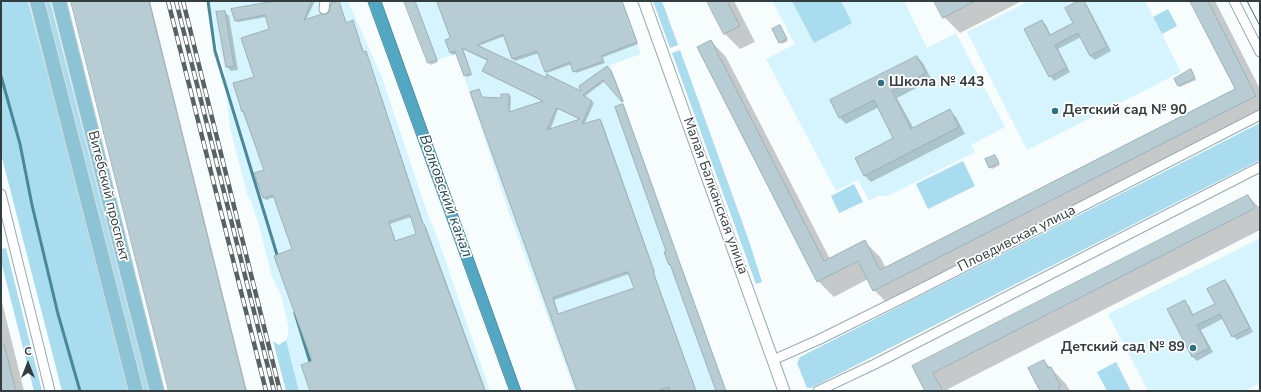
<!DOCTYPE html>
<meta charset="utf-8">
<style>
body{margin:0}
#map{position:relative;width:1261px;height:392px;overflow:hidden;background:#f7fcfd;font-family:"Nunito Sans",sans-serif}
canvas{display:block}
.frame{position:absolute;inset:0;border:2px solid #333c3e;pointer-events:none}
.north{position:absolute;left:8px;top:344px;width:40px;height:40px;-webkit-text-stroke:3px #fff;paint-order:stroke;rotate:0deg;font-size:11px;font-weight:700;line-height:16px;text-align:center;color:#333c3e}
.north::after{content:'';display:block;margin:auto;width:14px;height:18px;background:#333c3e;clip-path:polygon(50% 0,100% 100%,50% 72%,0 100%)}
</style>
<div id="map">
<canvas width="1261" height="392"></canvas>
<div class="frame"></div>
<div class="north">С</div>
</div>
<script>
const g = document.querySelector('canvas').getContext('2d');
g.lineJoin = 'round';
function fillPath(path, color) { g.fillStyle = color; g.fill(path, 'evenodd'); }
function strokePath(path, color, width, dash) { g.strokeStyle = color; g.lineWidth = width; g.lineCap = dash ? 'butt' : 'round'; g.setLineDash(dash || []); g.stroke(path); }
function write(font, color, halo, rows, align = 'center') {
  g.font = font + ' "Nunito Sans",sans-serif'; g.lineWidth = 3.5; g.setLineDash([]); g.textBaseline = 'middle'; g.strokeStyle = halo; g.fillStyle = color; for (const [text, x, y, turn = 0] of rows) {
    g.save(); g.translate(x, y); g.rotate((+turn || 0) * Math.PI / 180); g.textAlign = isNaN(turn) ? turn : align; if (halo) g.strokeText(text, 0, 0); g.fillText(text, 0, 0); g.restore();
  }
}
fillPath(new Path2D(`
 M207,1H348L381,75L428,215L438,239L490,391H299L286,340L288,333V325L281,295L272,277L259,225L251,202L247,194L230,128L224,69L209,14Z
 M404,1H622L641,54L610,65L726,391H575L508,210L457,54L428,63Z
 M772,1H904L927,48L956,33L1005,127L971,145L975,152L888,196H878L869,201L858,180L836,191L766,59L795,44Z
 M1029,1H1145L1181,72L1027,150L967,32Z
 M1260,238V383L1245,391H1148L1108,314Z`), '#d6f4fe');
fillPath(new Path2D(`
 M1,1H28L101,275L128,391H62L1,154Z
 M45,1H50L149,391H144Z
 M653,1H662L678,45L670,48Z
 M792,1H841L852,23L814,43Z
 M1168,9L1177,26L1162,34L1153,17Z
 M680,50L749,241L762,282L756,284L672,53Z
 M1260,123V160L811,388H807L797,363L800,357Z
 M963,161L975,186L928,209L916,184Z
 M854,184L863,202L839,213L831,196Z
 M6,248L42,391H34L1,261V249Z
 M286,340L299,391H286L273,341L279,345Z
 M1116,362L1131,391H1107L1097,372Z`), '#a9dcee');
const water = new Path2D(`
 M368,1H381L521,391H510Z`);
fillPath(water, '#52a8c3');
strokePath(water, '#49889b', 1);
fillPath(new Path2D(`
 M72,1H150L247,391H170Z
 M267,1H315L306,20L327,15L338,2L340,4L347,24L352,22L354,24L364,52H365L367,54L424,225L426,227L486,391H324L313,362L294,250L275,197L266,200L264,198L256,174L266,170L245,114L243,111L271,29L266,17L238,22L236,20L271,3ZM411,217L418,234L396,242L390,224Z
 M406,1H415L438,62L431,65L429,63Z
 M438,1H622L638,44L601,58L605,63L576,73L572,64L547,73L546,71L539,53L515,61L513,59L505,36L478,46L549,80L582,93L609,69L613,74L624,102L605,81L584,97L594,103L584,125L600,120L602,122L655,273H654L696,391H578L479,90L483,98L502,99L509,95L511,97L510,113L544,102L485,73L483,71L488,61L463,49L472,75L467,77L465,75L457,53L453,55L451,53L446,40L452,38ZM558,109L581,120L550,131ZM629,274L635,289L559,315L554,300Z
 M708,1H734L755,42L740,49L724,33Z
 M938,1H1022L960,33L944,17Z
 M1081,1H1083L1087,5L1111,51L1095,60L1090,56L1081,37L1058,49L1070,72L1054,81L1050,76L1042,21L1046,25L1051,36L1074,24Z
 M1191,1H1215L1260,89V117L890,306L874,290L868,279L834,297L818,281L711,41L726,57L830,259L865,242L880,257L886,268L1236,90Z
 M224,12L229,16L238,70L231,71L227,67Z
 M781,28L788,41L782,44L780,42Z
 M917,57L923,63L932,80L897,98L914,129L950,111L956,117L965,134L871,182L865,176L895,139L879,107L846,124L840,118Z
 M1192,72L1196,80L1180,87L1178,85Z
 M996,158L1000,165L992,169L990,167Z
 M1248,196L1260,208V230L948,389L950,391H926L914,367Z
 M1225,281L1229,285L1253,332L1237,340L1233,336L1224,318L1201,330L1213,352L1197,361L1192,356L1184,302L1189,306L1194,316L1216,304Z
 M1,298L24,391H1Z
 M1044,361L1066,384L1070,391H1041Z`), '#0003');
strokePath(new Path2D(`
 M208,1L215,51L278,258
 M1,76L20,144L32,205L58,314L80,391
 M295,313L311,365`), '#49889b', 3);
const building = new Path2D(`
 M71,1H149L246,391H169Z
 M275,1H312L304,20L322,14H327L330,11L331,3L339,1L346,23L353,20L363,52L366,51L423,224H424L485,391H310L301,365L312,361L274,256L292,249L273,195L263,198L254,173L264,170L243,111L242,112L233,83L254,77L241,38L269,29L265,15L235,21L231,9ZM410,215L416,234L395,241L389,222Z
 M404,1H415L437,60L428,63Z
 M437,1H622L637,42L601,56L604,61L573,72L570,62L545,72L537,51L512,59L503,34L477,45L547,78L546,74L581,91L579,86L607,66L611,71L623,101L622,102L603,80L583,95L592,101L582,124L600,119L654,271L653,272L696,391H670L669,387L657,391H577L470,92L479,89L482,97L501,98V94H509V112L543,101L482,71L488,60L462,48L471,73L464,76L455,51L450,53L445,40L450,38ZM557,108L580,119L547,130ZM628,272L634,288L558,314L553,298Z
 M707,1H727L740,26L724,34Z
 M934,1H975L943,18Z
 M1079,1H1084L1107,47L1090,56L1078,33L1055,45L1067,68L1049,77L1024,29L1042,20L1050,35L1073,23L1065,8Z
 M1190,1H1208L1256,96L873,291L858,261L817,282L697,47L711,40L824,261L865,240L880,270L1235,89Z
 M225,11L234,66L226,67L216,12Z
 M780,25L787,39L779,43L772,29Z
 M917,56L926,73L892,91L911,129L950,109L959,127L864,176L855,158L893,138L874,100L839,118L830,100Z
 M1191,69L1195,78L1178,86L1174,79Z
 M623,104L679,261L726,391H716L670,264L669,265L664,252L666,251L615,107Z
 M995,155L999,163L989,168L985,159Z
 M1248,195L1255,208L933,373L943,391H925L912,366Z
 M1225,280L1250,328L1232,337L1220,314L1197,325L1209,348L1192,357L1167,309L1185,300L1192,315L1215,304L1207,289Z
 M1,344H4L16,391H1Z
 M1044,360L1048,368L1051,367L1056,377L1061,386L1058,387L1060,391H1040L1028,368Z`);
fillPath(building, '#b8ccd3');
strokePath(building, '#9db1b8', 1);
const minor = new Path2D(`
 M1234,1L1260,52
 M324,9L325,1
 M1,194L50,391
 M773,360L818,340L911,294L1260,115
 M818,391L875,364L1260,167`);
const tertiary = new Path2D(`
 M644,1L784,391`);
const primary = new Path2D(`
 M37,1L136,391
 M59,1L157,391`);
strokePath(minor, '#98abb2', 11);
strokePath(tertiary, '#98abb2', 13);
strokePath(primary, '#d6d8d8', 16);
strokePath(minor, '#fff', 9);
strokePath(tertiary, '#fff', 11);
strokePath(primary, '#8cc4d5', 14);
strokePath(new Path2D(`
 M1247,1L1260,26`), '#596263', 1);
const rail = new Path2D(`
 M168,1L266,391
 M176,1L274,391
 M183,1L280,391`);
strokePath(rail, '#596263', 4.5);
strokePath(rail, '#fff', 3, [9]);
for (const [x, y, r, color] of [
 [881,83,4,"#307084"],
 [1055,111,4,"#307084"],
 [1193,348,4,"#307084"]
]) { const dot = new Path2D(); dot.arc(x, y, r, 0, 2 * Math.PI); g.fillStyle = color; g.fill(dot); strokePath(dot, '#fff', 1.5); }
write('bold 14px', '#333c3e', '#fff', [
 ["Школа № 443",889,83],
 ["Детский сад № 90",1063,111],
 ["Детский сад № 89",1185,348,"right"]
], 'left');
write('14px', '#333c3e', '#fff', [
 ["Витебский проспект",108,196,76],
 ["Малая Балканская улица",715,196,70],
 ["Пловдивская улица",1017,239,-27]
]);
write('italic 15px', '#234a56', '#fff', [
 ["Волковский канал",445,196,70]
]);
</script>
